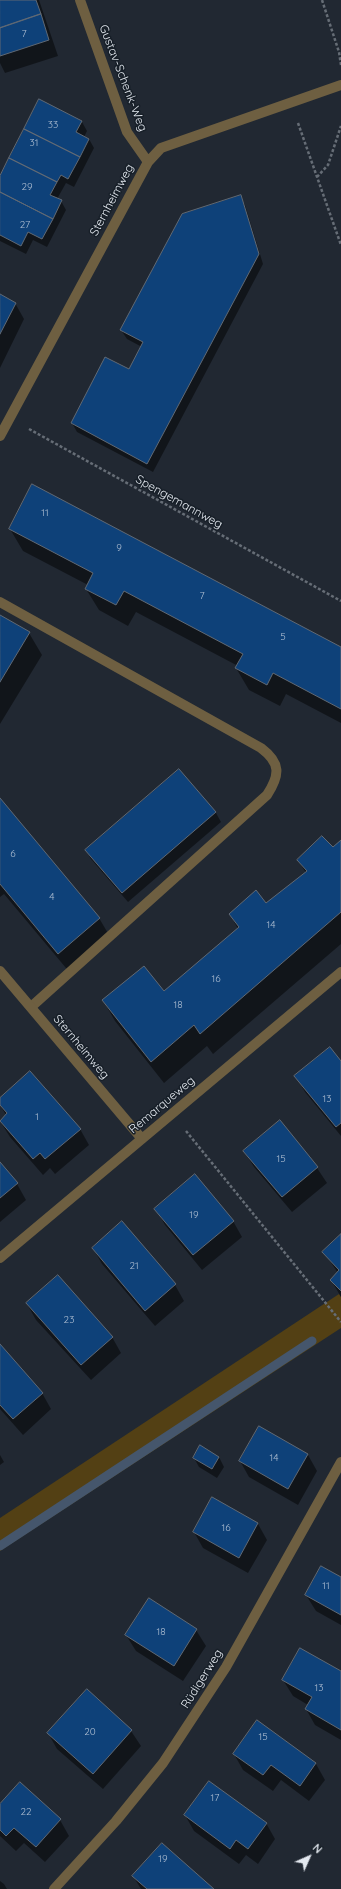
<!DOCTYPE html>
<meta charset="utf-8">
<style>
body{margin:0}
#map{position:relative;width:341px;height:1889px;overflow:hidden;background:#212832;font-family:Quicksand,sans-serif}
canvas{display:block}
.north{position:absolute;left:289px;top:1837px;width:40px;height:40px;-webkit-text-stroke:3px #171f28;paint-order:stroke;rotate:45deg;font-size:11px;font-weight:700;line-height:16px;text-align:center;color:#e3e8ef}
.north::after{content:'';display:block;margin:auto;width:14px;height:18px;background:#e3e8ef;clip-path:polygon(50% 0,100% 100%,50% 72%,0 100%)}
</style>
<div id="map">
<canvas width="341" height="1889"></canvas>
<div class="north">N</div>
</div>
<script>
const g = document.querySelector('canvas').getContext('2d');
g.lineJoin = 'round';
function fillPath(path, color) { g.fillStyle = color; g.fill(path, 'evenodd'); }
function strokePath(path, color, width, dash) { g.strokeStyle = color; g.lineWidth = width; g.lineCap = dash ? 'butt' : 'round'; g.setLineDash(dash || []); g.stroke(path); }
function write(font, color, halo, rows, align = 'center') {
  g.font = font + ' Quicksand,sans-serif'; g.lineWidth = 3; g.setLineDash([]); g.textBaseline = 'middle'; g.strokeStyle = halo; g.fillStyle = color; for (const [text, x, y, turn = 0] of rows) {
    g.save(); g.translate(x, y); g.rotate((+turn || 0) * Math.PI / 180); g.textAlign = isNaN(turn) ? turn : align; if (halo) g.strokeText(text, 0, 0); g.fillText(text, 0, 0); g.restore();
  }
}
fillPath(new Path2D(`
 M339,1294L341,1297V1328L0,1551V1518Z`), '#534014');
fillPath(new Path2D(`
 M0,0H39L58,56L5,73L0,63Z
 M82,122L87,131L84,137L89,139L94,148L74,187L66,183L57,199L61,201L66,210L47,247L33,240L26,254L0,241V179Z
 M240,196L245,205L263,264L153,472L77,432L72,423L129,370L142,347L127,339L121,330Z
 M0,296L15,303L24,319L0,368Z
 M10,529L341,648V723L286,694L280,706L249,690L236,668L238,666L136,612L128,626L99,610L86,589L88,585L23,551Z
 M0,616L29,633L42,655L0,724Z
 M179,770L216,813L221,822L128,902L91,859L86,850Z
 M0,799L99,918L112,940L71,974L4,894L0,897Z
 M341,841V944L213,1054L207,1046L164,1083L115,1021L103,1000L164,992L238,929L230,914L266,904L306,873L298,860L333,848Z
 M341,1063V1136L305,1092L296,1076Z
 M0,1099L80,1129L89,1145L55,1174L50,1168L43,1175L10,1137L0,1121L6,1115L0,1105Z
 M244,1151L317,1168L327,1183L292,1212L254,1167Z
 M0,1164L17,1184L26,1200L0,1222Z
 M156,1209L233,1221L242,1237L202,1270L165,1225Z
 M341,1235V1297L331,1280L338,1273L324,1252Z
 M93,1248L175,1285L184,1301L155,1326L102,1264Z
 M27,1304L112,1337L121,1353L91,1380L36,1320Z
 M0,1346L42,1393L51,1409L23,1435L0,1409Z
 M0,1455L4,1462L0,1465Z
 M308,1455L317,1471L298,1505L249,1477L240,1461Z
 M219,1457L224,1467L217,1478L199,1467L194,1458Z
 M213,1499L258,1524L267,1540L248,1573L203,1548L194,1532Z
 M341,1578V1625L316,1611L306,1595Z
 M196,1630L206,1646L183,1681L136,1651L126,1635Z
 M341,1672V1740L315,1725L306,1709L308,1705L293,1696L283,1680Z
 M257,1722L316,1764L325,1780L309,1801L281,1780L273,1791L243,1770L234,1754Z
 M131,1731L141,1746L103,1789L57,1749L48,1733Z
 M20,1783L60,1820L69,1836L45,1862L24,1843L16,1851L0,1836V1805Z
 M185,1815L266,1823L275,1839L258,1864L246,1855L239,1864L194,1831Z
 M133,1876L212,1889H141Z
 M0,1881L4,1884L7,1889H0Z`), '#0007');
strokePath(new Path2D(`
 M0,1546L312,1341`), '#45566c', 9);
const building = new Path2D(`
 M0,0H36L41,14L0,28Z
 M41,14L49,40L0,56V28Z
 M39,99L82,121L76,132L89,139L80,157L24,129Z
 M24,129L80,157L68,179L61,175L57,182L9,158Z
 M9,158L57,182L50,195L62,200L53,219L0,192V176Z
 M0,192L53,219L42,239L28,232L21,246L0,235Z
 M241,195L259,254L147,464L71,423L105,357L129,369L143,342L120,330L182,214Z
 M0,294L16,303L0,334Z
 M32,484L341,647V709L273,673L267,685L235,668L243,654L124,591L116,605L85,589L93,573L9,529Z
 M0,615L30,632L0,682Z
 M179,769L216,812L122,893L85,850Z
 M0,798L100,918L58,954L0,884Z
 M322,836L333,847L341,840V912L200,1034L194,1025L151,1062L102,1000L144,966L164,991L239,927L229,914L256,890L266,903L307,871L297,860Z
 M330,1047L341,1061V1123L336,1127L294,1076Z
 M30,1071L81,1129L45,1159L40,1153L33,1159L0,1121L7,1113L0,1105V1098Z
 M280,1120L318,1167L282,1197L243,1151Z
 M0,1162L18,1183L0,1198Z
 M195,1174L234,1221L193,1255L154,1209Z
 M122,1221L176,1284L145,1311L92,1248Z
 M341,1234V1291L330,1280L339,1270L322,1252Z
 M58,1275L113,1337L81,1365L26,1303Z
 M0,1344L43,1393L13,1419L0,1405Z
 M259,1426L308,1454L288,1489L239,1461Z
 M200,1445L219,1457L212,1469L193,1458Z
 M212,1497L258,1523L239,1558L193,1532Z
 M321,1566L341,1577V1615L305,1595Z
 M149,1598L197,1629L174,1666L125,1635Z
 M300,1648L341,1671V1730L305,1709L312,1697L282,1680Z
 M87,1689L132,1730L93,1774L47,1733Z
 M257,1720L316,1763L300,1786L271,1765L263,1775L233,1754Z
 M209,1781L267,1823L248,1849L236,1840L230,1849L184,1815Z
 M20,1782L61,1819L36,1847L14,1828L6,1836L0,1830V1804Z
 M162,1843L214,1889H147L132,1876Z`);
fillPath(building, '#0e4179');
strokePath(building, '#606974', 1);
strokePath(new Path2D(`
 M322,0L339,52L341,65
 M298,123L341,245
 M317,177L328,165L341,126
 M29,429L341,601
 M186,1131L341,1322`), '#666d76', 2.5, [3, 2]);
strokePath(new Path2D(`
 M0,602L261,748C281,763 280,775 267,795L31,1007`), '#6e5f41', 10);
strokePath(new Path2D(`
 M80,0L127,132L148,162
 M0,436L148,162L161,148L341,85
 M0,971L142,1139
 M0,1258L341,972
 M54,1889L116,1821L163,1763L226,1667L341,1462`), '#6e5f41', 10);
write('10px', '#aebed2', null, [
 ["7",24,34],
 ["33",53,125],
 ["31",34,143],
 ["29",27,187],
 ["27",25,225],
 ["11",45,513],
 ["9",119,548],
 ["7",202,596],
 ["5",283,637],
 ["6",13,854],
 ["4",52,897],
 ["14",271,925],
 ["16",216,979],
 ["18",178,1005],
 ["13",327,1099],
 ["1",37,1117],
 ["15",281,1159],
 ["19",194,1215],
 ["21",134,1266],
 ["23",69,1320],
 ["14",274,1458],
 ["16",226,1528],
 ["11",326,1586],
 ["18",161,1632],
 ["13",319,1688],
 ["20",90,1732],
 ["15",263,1737],
 ["17",215,1798],
 ["22",26,1812],
 ["19",163,1859]
]);
write('12px', '#e3e8ef', '#171f28', [
 ["Gustav-Schenk-Weg",123,78,69],
 ["Sternheimweg",112,200,-62],
 ["Spengemannweg",179,502,29],
 ["Sternheimweg",81,1047,50],
 ["Remarqueweg",162,1105,-40],
 ["Rüdigerweg",202,1679,-58]
]);
</script>
